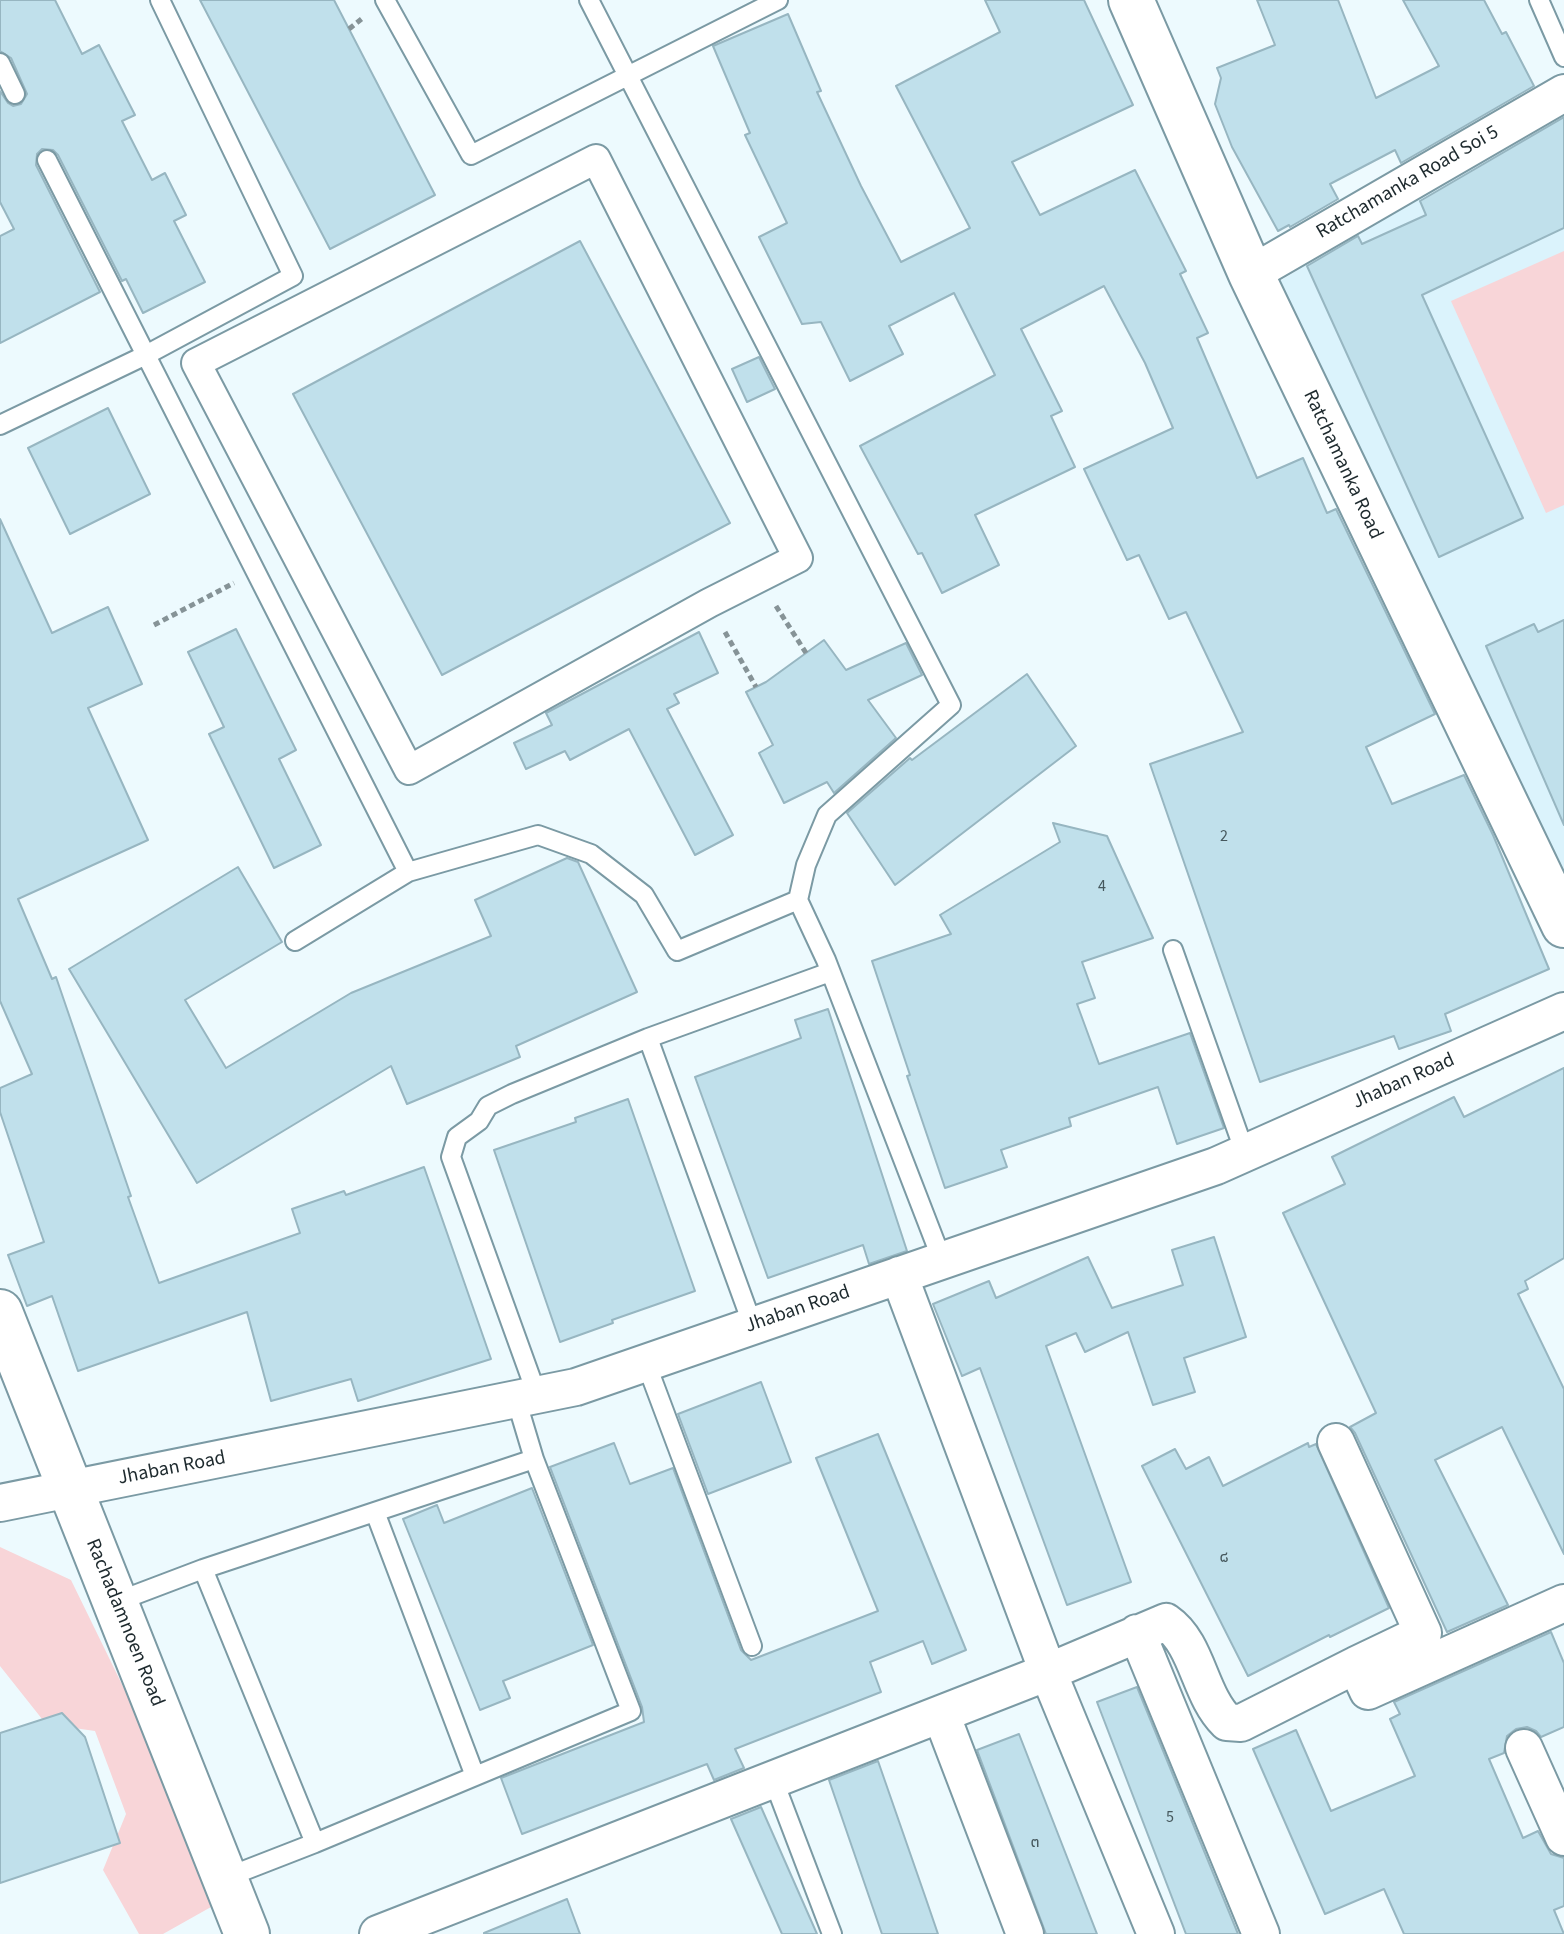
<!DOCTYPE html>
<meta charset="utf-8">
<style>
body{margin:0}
canvas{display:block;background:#edfafe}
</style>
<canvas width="1564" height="1934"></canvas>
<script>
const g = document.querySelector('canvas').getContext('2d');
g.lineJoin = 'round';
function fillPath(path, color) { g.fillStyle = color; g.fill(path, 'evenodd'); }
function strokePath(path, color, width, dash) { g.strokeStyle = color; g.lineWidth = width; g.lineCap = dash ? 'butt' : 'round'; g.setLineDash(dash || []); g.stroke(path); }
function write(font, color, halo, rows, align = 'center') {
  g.font = font + ' "Source Sans 3","Noto Sans Thai",sans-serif'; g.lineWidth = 6; g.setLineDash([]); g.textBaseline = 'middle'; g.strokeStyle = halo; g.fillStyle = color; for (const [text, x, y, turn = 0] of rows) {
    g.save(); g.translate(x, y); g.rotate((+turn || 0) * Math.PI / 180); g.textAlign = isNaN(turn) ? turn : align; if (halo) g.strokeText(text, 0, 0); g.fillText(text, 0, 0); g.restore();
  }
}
fillPath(new Path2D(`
 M1564,106V872L1275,284Z`), '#dbf3fc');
fillPath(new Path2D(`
 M1564,251V505L1546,513L1451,301Z
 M0,1547L71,1580L133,1707L211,1907L163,1934H139L103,1870L126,1814L95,1731L46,1724L0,1666Z`), '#f8d5d8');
const building = new Path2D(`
 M0,0H55L82,54L99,45L135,115L122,121L152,180L165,173L186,215L174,221L205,282L143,313L126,279L122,281L58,155L53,150L42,149L37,154L36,165L100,292L0,343V236L14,229L0,202V91L8,103L13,106L21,104L27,94L11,58L0,51Z
 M200,0H334L435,195L330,249Z
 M985,0H1084L1133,105L1012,162L1040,215L1135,170L1186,271L1180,274L1208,333L1197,338L1257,478L1303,458L1327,513L1336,509L1435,714L1366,747L1392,804L1464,775L1493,835L1549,969L1445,1014L1451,1031L1399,1049L1394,1036L1260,1082L1150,764L1243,732L1186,612L1169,619L1139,555L1127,560L1084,469L1173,428L1145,363L1104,286L1021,329L1062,411L1051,416L1075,467L975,515L999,565L942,593L922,553L918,554L860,446L995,375L954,293L889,326L903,354L850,381L821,322L802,324L759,237L787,223L745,135L750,133L713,46L788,14L821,91L817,92L861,186L901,262L970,228L896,86L1000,32Z
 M1257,0H1338L1376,98L1439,66L1403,0H1484L1502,34L1506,32L1534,86L1401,163L1395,150L1330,184L1338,199L1290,227L1289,225L1278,231L1232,147L1215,104L1221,78L1217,68L1275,45Z
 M1564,117V228L1422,295L1523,518L1439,557L1307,266L1358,236L1362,244L1426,215L1420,201Z
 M580,241L730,523L442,675L293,394Z
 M759,357L775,389L747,402L732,369Z
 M108,408L150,494L70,534L28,448Z
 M0,519L52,633L108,607L142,684L88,708L148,840L18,899L52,979L56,977L131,1196L128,1197L159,1283L300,1233L292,1209L344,1191L346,1195L424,1167L491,1359L358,1401L351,1379L271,1401L247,1312L78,1371L52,1296L27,1306L8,1255L44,1242L0,1112V1088L32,1074L0,1001Z
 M1564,620V825L1486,646L1534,624L1538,632Z
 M236,629L296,750L279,759L321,845L274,868L209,734L224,727L188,652Z
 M699,632L718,673L674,694L679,703L667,709L733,835L695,855L629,729L570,760L565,751L526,769L514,743L552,725L546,713Z
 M824,640L846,670L906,643L922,675L868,700L896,738L834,793L827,782L784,803L759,753L773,745L746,692L766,682Z
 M1027,674L1076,746L895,885L847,813L910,758L912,760Z
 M1053,823L1107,836L1153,938L1082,962L1095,998L1077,1004L1099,1064L1190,1033L1224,1128L1177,1144L1158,1087L1069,1118L1071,1126L1001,1150L1007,1167L945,1188L907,1076L910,1075L872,961L951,934L940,915L1060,842Z
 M567,858L578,862L637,992L516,1046L520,1057L407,1104L391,1066L197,1183L69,969L238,867L282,942L185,1000L226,1068L351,993L491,936L475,900Z
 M828,1009L907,1251L869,1264L863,1245L768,1278L695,1077L801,1038L795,1020Z
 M1564,1068V1258L1525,1281L1528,1289L1518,1294L1564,1389V1554L1502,1427L1435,1460L1508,1605L1447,1632L1355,1433L1350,1427L1376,1413L1283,1213L1345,1184L1332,1157L1454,1097L1464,1117Z
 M628,1099L695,1291L612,1320L613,1323L560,1342L494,1150L576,1122L575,1118Z
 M1214,1237L1246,1337L1184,1358L1195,1392L1153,1405L1128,1332L1085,1352L1076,1333L1046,1346L1131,1582L1067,1605L980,1368L962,1376L933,1304L989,1281L996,1298L1088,1257L1112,1308L1183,1285L1172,1250Z
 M761,1382L791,1462L708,1494L678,1414Z
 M878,1434L966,1650L932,1664L923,1641L870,1662L881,1692L735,1749L744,1768L714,1780L707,1764L522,1834L501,1778L644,1722L642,1707L550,1467L614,1443L630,1484L673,1468L741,1650L751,1660L878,1611L816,1458Z
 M1308,1443L1309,1447L1316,1444L1389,1608L1330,1637L1329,1635L1248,1676L1142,1466L1175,1449L1186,1469L1209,1457L1223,1486Z
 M532,1488L593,1645L503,1681L510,1698L480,1710L403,1519L437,1505L444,1523Z
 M1551,1632L1564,1663V1727L1541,1737L1536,1731L1527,1727L1516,1729L1507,1736L1504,1753L1489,1759L1523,1838L1538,1831L1551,1854L1564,1858V1906L1554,1910L1564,1934H1404L1384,1889L1325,1914L1253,1749L1296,1730L1331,1811L1415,1776L1390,1719L1400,1714L1394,1702Z
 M1137,1687L1238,1934H1186L1097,1702Z
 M62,1713L85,1737L120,1843L0,1883V1733Z
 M1019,1734L1097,1934H1046L977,1750Z
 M878,1761L926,1899L938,1934H882L873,1908L829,1780Z
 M761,1807L817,1934H782L731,1819Z
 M567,1899L580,1934H484V1933Z`);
fillPath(building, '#c0e0eb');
strokePath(building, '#97b6c1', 2);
const service = new Path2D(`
 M385,0L471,155L778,0
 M589,0L951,705L827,815L806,865L798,900L826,960L942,1260
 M1539,0L1564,57
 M0,63L15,94
 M47,160L408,872
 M0,425L146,355L293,276L160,0
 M295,941L408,872L538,835L591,854L644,895L677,951L798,900
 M1173,950L1245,1153
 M648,1038L753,1326
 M646,1363L752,1646
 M537,1395L451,1157L457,1137L479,1121L488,1106L512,1094L648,1038L830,972
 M516,1399L534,1459
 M375,1512L475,1776
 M203,1569L534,1459L631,1711L315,1843
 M116,1602L203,1569L315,1843L225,1878
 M773,1779L832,1934`);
const pedestrian = new Path2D(`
 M596,159L798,558L709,603L409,770L196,363Z`);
const minor = new Path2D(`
 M1251,274L1564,93
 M899,1275L1048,1672L1156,1934
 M1336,1442L1423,1633L1356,1665
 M0,1503L576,1387L1216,1166L1564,1011
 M1137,1633L1261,1934
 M941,1714L1025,1934
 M1524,1748L1564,1837
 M378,1934L1048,1672L1166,1622C1198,1644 1199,1695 1227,1722L1241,1723L1356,1665L1368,1691L1564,1603`);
const tertiary = new Path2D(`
 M1131,0L1251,274L1564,925
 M0,1312L247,1934`);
strokePath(service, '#7b9aa4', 22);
strokePath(pedestrian, '#7b9aa4', 32);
strokePath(minor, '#7b9aa4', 40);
strokePath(tertiary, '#7b9aa4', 48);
strokePath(new Path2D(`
 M349,29L364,17
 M776,606L806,653
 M154,625L234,583
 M725,632L756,687`), '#869397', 5, [6, 4]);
strokePath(service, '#fff', 18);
strokePath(pedestrian, '#fff', 28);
strokePath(minor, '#fff', 36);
strokePath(tertiary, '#fff', 44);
write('16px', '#46585d', null, [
 ["2",1224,837],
 ["4",1102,887],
 ["๘",1224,1558],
 ["5",1170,1818],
 ["๓",1035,1843]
]);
write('20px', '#1e2a2e', '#fff', [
 ["Ratchamanka Road Soi 5",1408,183,-30],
 ["Ratchamanka Road",1342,465,65],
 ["Jhaban Road",1404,1082,-24],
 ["Jhaban Road",798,1310,-19],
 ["Jhaban Road",172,1469,-11],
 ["Rachadamnoen Road",124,1623,68]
]);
</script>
